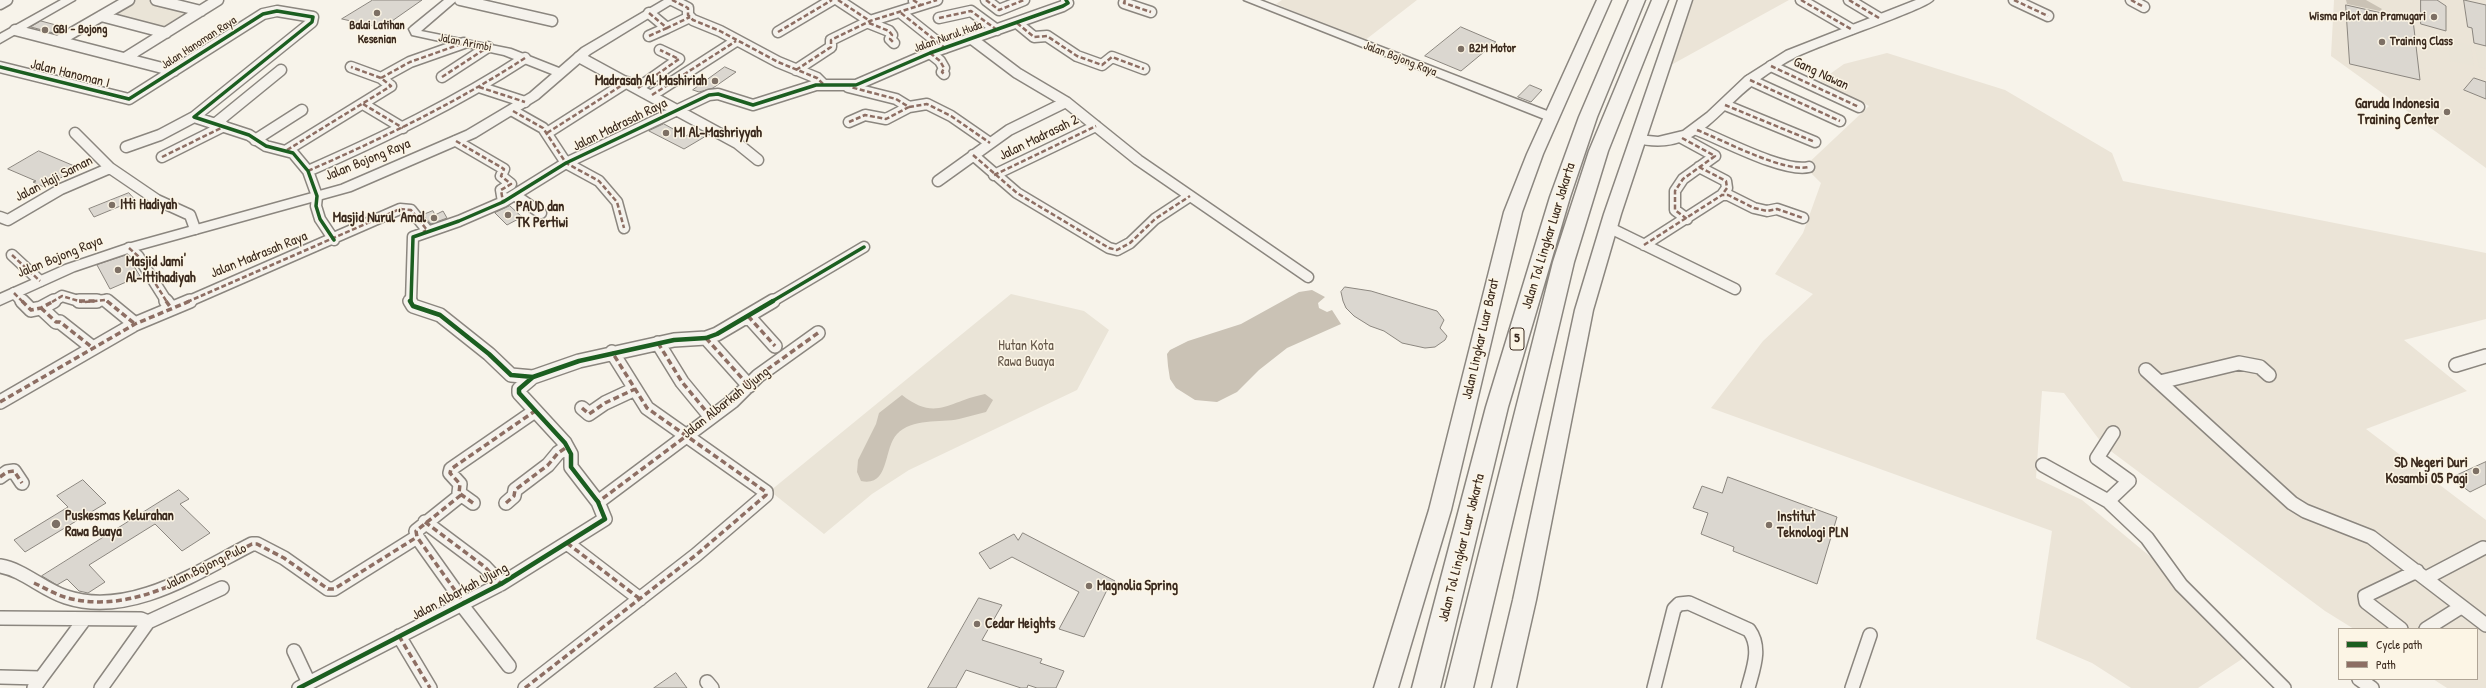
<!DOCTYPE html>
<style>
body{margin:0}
#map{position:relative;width:2486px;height:688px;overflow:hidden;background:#f7f3ea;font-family:"Patrick Hand",sans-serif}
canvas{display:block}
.legend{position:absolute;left:2338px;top:628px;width:140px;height:52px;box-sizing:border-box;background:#fcf5e5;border:1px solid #afa495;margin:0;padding:5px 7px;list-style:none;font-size:12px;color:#3b2a1e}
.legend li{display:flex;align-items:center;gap:8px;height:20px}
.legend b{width:20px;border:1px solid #afa495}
</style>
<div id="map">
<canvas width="2486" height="688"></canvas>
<ul class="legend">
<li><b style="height:5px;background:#1b5e20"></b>Cycle path</li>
<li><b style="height:5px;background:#8d6e63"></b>Path</li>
</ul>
</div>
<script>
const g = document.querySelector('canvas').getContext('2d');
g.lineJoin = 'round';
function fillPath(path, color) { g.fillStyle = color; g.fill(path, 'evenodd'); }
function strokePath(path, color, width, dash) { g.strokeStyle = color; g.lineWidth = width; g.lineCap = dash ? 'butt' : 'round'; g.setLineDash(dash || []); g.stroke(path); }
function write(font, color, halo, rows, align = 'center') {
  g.font = font + ' "Patrick Hand",sans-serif'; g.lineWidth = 3; g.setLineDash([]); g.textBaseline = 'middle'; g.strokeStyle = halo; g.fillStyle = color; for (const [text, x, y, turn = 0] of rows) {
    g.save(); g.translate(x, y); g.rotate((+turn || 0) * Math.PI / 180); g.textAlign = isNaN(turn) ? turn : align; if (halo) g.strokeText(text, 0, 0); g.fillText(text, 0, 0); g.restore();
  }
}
fillPath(new Path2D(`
 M1282,0H1417L1364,41L1276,4Z
 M1693,0H1789L1671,65Z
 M2334,0H2486V168L2331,56Z
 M1887,53L2005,90L2112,153L2123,181L2486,253V319L2404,340L2467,391L2366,429L2486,520V688H2447L2433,679H2477V629H2354L2325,611L2104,446L2064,393L2042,391L2036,478L2082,500L2216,611L2245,657L2198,688H2131L2092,663L2036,639L2052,531L1711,408L1763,341L1813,294L1775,274L1803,233L1821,183L1810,172L1802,169L1869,106L1820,81L1844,64Z`), '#ebe4d7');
fillPath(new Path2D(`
 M131,0H171L201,7L168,28L109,14Z
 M2447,39L2471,45L2474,66L2450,61Z
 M2475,46L2486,48V69L2479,67Z
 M1011,294L1084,311L1109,330L1077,390L909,470L872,494L824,534L770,491Z`), '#eae4d7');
fillPath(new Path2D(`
 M2346,0H2366L2382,9L2380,11L2347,4Z
 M1312,290L1325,297L1318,303L1319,308L1327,312L1332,310L1341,324L1287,348L1259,370L1237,392L1217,402L1195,400L1176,388L1170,379L1168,366L1167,354L1170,350L1188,341L1241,324L1299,292Z
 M985,394L993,400L986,412C977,414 968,417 959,419C940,423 912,418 897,434C883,449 890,487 861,481L857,472L858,460L876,424L879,413L902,395C936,422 949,401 985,394Z`), '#cac2b5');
const building = new Path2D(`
 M373,0H422L382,28L342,19Z
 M2421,0H2437L2446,6V31L2421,24Z
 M2464,0L2486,5V46L2474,43L2472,28L2468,27Z
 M2346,5L2413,20L2420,80L2350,64Z
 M41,21L67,28L57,34L31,27Z
 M1461,27L1496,42L1461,71L1425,56Z
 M725,67L736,72L713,88L699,92L693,90Z
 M2474,78L2486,82V99L2464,90Z
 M1530,85L1542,90L1531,102L1518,97Z
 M664,124L686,136L696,130L706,136L684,149L649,131Z
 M39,151L79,168L44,187L33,182L36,181L8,169Z
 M129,193L135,200L94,217L89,209Z
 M510,206L522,217L507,225L495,213Z
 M433,211L435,215L443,211L447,218L431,224L423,215Z
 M127,255L140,276L110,289L97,265Z
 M1345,287L1371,291L1437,311L1444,320L1440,328L1447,336L1445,340L1435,347L1425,348L1402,343L1384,331L1370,326L1354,316L1346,308L1343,301L1341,292Z
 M2486,462V484L2470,492L2451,478Z
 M1728,477L1837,517L1817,584L1733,551L1734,547L1701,534L1708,513L1693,508L1702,486L1722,493Z
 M83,480L106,503L25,552L14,540L68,507L57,496Z
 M179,490L189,499L180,504L210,533L182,551L155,524L89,565L105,582L88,593L79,591L67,579L57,585L42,576Z
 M1023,533L1115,581L1106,592L1084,637L1059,629L1079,592L1012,557L990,569L979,553L1014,534L1018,540Z
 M979,598L1002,605L982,640L1042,659L1040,663L1064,671L1056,688H1037L1028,685L1027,688H1021L966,670L956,688H928Z
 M676,673L687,688H654Z`);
fillPath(building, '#dbd7d0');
strokePath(building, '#8b867f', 1);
const minorFar1 = new Path2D(`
 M156,0L201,11
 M460,0L552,21
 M672,0L688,8V15L693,20L720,31L778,62L817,78L824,85
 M838,0L870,21
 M986,0L999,10L1024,0
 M1125,0L1124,3L1151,12
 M1801,0L1851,29
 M1849,0L1879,18
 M2014,0L2048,16
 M2131,0L2144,7
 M914,1L921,5L937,0
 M0,4L7,0
 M649,13L667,28L690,17
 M901,13L945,48
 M101,16L166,33
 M939,18L971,11L997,30
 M869,23L889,31L892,35L890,39L894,43
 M1017,23L1034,37L1047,36L1077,56L1102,65L1112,57L1144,69
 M15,30L174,71
 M778,32L832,0
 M649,36L667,28
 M972,39L1017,73L1066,102L1138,160L1308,277
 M58,41L129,0
 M930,53L940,61L944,68L942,72L944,74
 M579,57L737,143L758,160
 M125,58L218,0
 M1771,66L1859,107
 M0,67L129,99L263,14L277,11L313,17L312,22L194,117L249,135L266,146L293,153L308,171L317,196L316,206L320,219L334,240
 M796,70L831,47V40L870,21L921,5
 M442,77L488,47
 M381,78L410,62L464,43
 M1750,80L1840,121
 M479,87L525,102
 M848,87L896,99L909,107L886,119L865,115L849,122
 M638,88L679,59L660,50
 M652,95L736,41
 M363,104L403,128
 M1725,105L1815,142
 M909,107L927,104L951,116L990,143
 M513,111L543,128L566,163L599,181L617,202L624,228
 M216,123L281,70
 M1697,130C1723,140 1784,173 1809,167
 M75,133L110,168
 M547,133L627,82
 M1682,138L1715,156L1683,179L1675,191V210L1687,219
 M255,140L302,110
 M456,141L504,169L501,176L511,184L501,190L503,202
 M126,147L160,135L194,117
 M287,150L391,86L381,78L351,67
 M973,155L1017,193L1109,248L1117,250L1130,243L1155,219L1190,196
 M162,157L224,126
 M1699,167L1726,181L1727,188L1722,195
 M308,171C383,138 456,103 525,58
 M994,175L1096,126
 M938,181L1009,130L1066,102
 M516,196L541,213
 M0,217L8,220L61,189L110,168L157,200L190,215L195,229
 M1608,227L1735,289
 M1644,245L1722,195H1728L1754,208L1767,211L1777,209L1803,218
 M129,248L138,256L167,302
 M12,255L40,281
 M14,293L23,302
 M52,302L62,296L82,302
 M85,302L106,300L108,302
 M187,302L400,209L411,210L427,230
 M411,302L413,237L459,221L503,202L566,163L709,95L718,94L753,105L816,85H856L930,53L1063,6L1068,3L1066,0
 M771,302L864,247`);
const minor = new Path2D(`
 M22,301L31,310L41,308L54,301
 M79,301H97
 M107,301L135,324
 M166,301L171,308
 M410,301L413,306L440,315L489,354L511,375L533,377
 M41,308L56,322H60L93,348
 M748,316L775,346
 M706,338L749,386
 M658,343L682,382L710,416
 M2456,365L2486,356
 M2146,370L2292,503L2305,511L2371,537L2486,625
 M2160,382L2239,363L2260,367L2269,375
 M0,402L135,324L190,301
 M582,408L589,414L605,403L635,389
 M2043,465L2108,501L2147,538L2181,585L2284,688
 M0,477L7,472L14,471L22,483
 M461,495L416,531L417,537L464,603
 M2108,501L2129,481L2097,458L2113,433
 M598,502L733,401L758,376L818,333
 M473,503L459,493L460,484L450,473L451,469L535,411
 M506,503L514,496L515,490L548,465L558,453L567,447
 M425,522L485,567L501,584
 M567,543L640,599
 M0,566C24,570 43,590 66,597C130,618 197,572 252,544H257L284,558L328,589H334L417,537
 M2426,578L2483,548
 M461,604L509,666
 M0,618L141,619L148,622
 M2401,629L2366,602L2365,596L2417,571
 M2426,629L2461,607
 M399,636L430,688
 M294,651L309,683
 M0,677L41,678L34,688
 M41,678L84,620
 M2359,679L2372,688
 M707,682L712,688
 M101,688L148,622L222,588
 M299,688L501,584L605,519L598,502L571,467V454L565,443L519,393V389L533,377L579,361L674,340L706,338L717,334L773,301
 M525,688L696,555L766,495V492L647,408L612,352
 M1654,688L1674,609L1679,604L1689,603L1749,630C1762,648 1753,669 1748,688
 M1852,688L1870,635`);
const tertiary = new Path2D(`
 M61,0H75L0,43V34Z
 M444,0H457L421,31L511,49L559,68L582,48L664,0H678L590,54L538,99L476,137L351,191L134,251L75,271L0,305V294L65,265L124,245L341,185L466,131L530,93L552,74L504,55L412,35L409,29L411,27Z
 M1244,0H1260L1555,114L1557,117L1551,121L1547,120Z`);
const secondary = new Path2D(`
 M1916,0H1933C1927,9 1816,46 1794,58C1775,68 1758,80 1742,94C1707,126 1686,156 1633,142L1631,139L1638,135L1658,137L1683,131L1707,113L1745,77L1786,51Z`);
const primary = new Path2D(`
 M1597,0H1611L1543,154L1522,212L1451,510L1398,688H1374L1429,510L1504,212L1527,154Z
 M1678,0H1692L1621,214L1593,310L1536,600L1516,688H1492L1513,600L1575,310L1604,214Z`);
const motorway = new Path2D(`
 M1629,0H1645L1597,117L1570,197L1508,407L1440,688H1412L1486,407L1550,197L1579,117Z
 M1652,0H1668L1608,151L1574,262L1473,688H1445L1553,262L1589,151Z`);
strokePath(minorFar1, '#8b867f', 13);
strokePath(minor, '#8b867f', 16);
strokePath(tertiary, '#8b867f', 3);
strokePath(secondary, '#8b867f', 3);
strokePath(primary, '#8b867f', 3);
strokePath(motorway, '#8b867f', 3);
strokePath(minorFar1, '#f5f2ec', 10);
strokePath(minor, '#f5f2ec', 13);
fillPath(tertiary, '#f5f2ec');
fillPath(secondary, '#f5f2ec');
fillPath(primary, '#f5f2ec');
fillPath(motorway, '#f5f2ec');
strokePath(new Path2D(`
 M672,0L688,8V15L693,20L720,31L778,62L817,78L824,85
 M838,0L870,21
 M913,0L921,5L937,0
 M986,0L999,10L1024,0
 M1125,0L1124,3L1151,12
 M1801,0L1851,29
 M1849,0L1879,18
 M2014,0L2048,16
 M2131,0L2144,7
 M649,13L667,28L690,17
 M901,13L945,48
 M939,18L971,11L997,30
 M869,23L889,31L892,35L890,39L894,43
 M1017,23L1034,37L1047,36L1077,56L1102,65L1112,57L1144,69
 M778,32L832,0
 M649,36L667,28
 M930,53L940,61L944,68L942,72L944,74
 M1771,66L1859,107
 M796,70L831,47V40L870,21L921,5
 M442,77L488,47
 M381,78L410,62L464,43
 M1750,80L1840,121
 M479,87L525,102
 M638,88L679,59L660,50
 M652,95L736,41
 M363,104L403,128
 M1725,105L1815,142
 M909,107L927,104L951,116L990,143
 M513,111L543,128L566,163L599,181L617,202L624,228
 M849,122L865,115L886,119L909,107L896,99L850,87
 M1697,130C1723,140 1784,173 1809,167
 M547,133L627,82
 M1682,138L1715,156L1683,179L1675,191V210L1687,219
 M456,141L504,169L501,176L511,184L501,190L503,202
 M287,150L391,86L381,78L351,67
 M973,155L1017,193L1109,248L1117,250L1130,243L1155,219L1190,196
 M162,157L223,127
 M1699,167L1726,181L1727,188L1722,195
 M308,171C383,138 456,103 525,58
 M994,175L1096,126
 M1644,245L1722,195H1728L1754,208L1767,211L1777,209L1803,218
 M129,248L138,256L167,302
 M12,255L40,281
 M14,293L23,302
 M52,302L62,296L82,302
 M85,302L106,300L108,302
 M187,302L400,209L411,210L427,230L423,232`), '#8d6e63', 2.5, [5, 2.5]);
strokePath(new Path2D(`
 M22,301L31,310L41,308L54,301
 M79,301H97
 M107,301L135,324
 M166,301L171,308
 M41,308L56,322H60L93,348
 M748,316L775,346
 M706,338L749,386
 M658,343L682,382L710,416
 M0,402L135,324L190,301
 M582,408L589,414L605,403L635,389
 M0,477L7,472L14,471L22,483
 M461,495L416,531L417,537L464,603
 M596,499L598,502L733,401L758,376L818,333
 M473,503L459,493L460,484L450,473L451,469L535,411
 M506,503L514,496L515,490L548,465L558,453L567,447
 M425,522L485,567L501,584
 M567,543L640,599
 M34,583C45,588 56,595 68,598C134,615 196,573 252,544H257L284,558L328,589H334L417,537
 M399,636L430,688
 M525,688L696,555L766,495V492L647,408L612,352`), '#8d6e63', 3.5, [6, 3.5]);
strokePath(new Path2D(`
 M0,67L129,99L263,14L277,11L313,17L312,22L194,117L249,135L266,146L293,153L308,171L317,196L316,206L320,219L334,240
 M411,302L413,237L459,221L503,202L566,163L709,95L718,94L753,105L816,85H856L930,53L1063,6L1068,3L1066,0
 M771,302L864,247`), '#1b5e20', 3.5);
strokePath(new Path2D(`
 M410,301L413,306L440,315L489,354L511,375L533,377
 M299,688L501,584L605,519L598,502L571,467V454L565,443L519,393V389L533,377L579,361L674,340L706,338L717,334L773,301`), '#1b5e20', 4.5);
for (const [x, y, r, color] of [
 [377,13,4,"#7d7065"],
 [2434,17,4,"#7d7065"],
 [45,30,4,"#7d7065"],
 [2382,42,4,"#7d7065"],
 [1461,49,4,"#7d7065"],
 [715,81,4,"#7d7065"],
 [2447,112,4,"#7d7065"],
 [666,133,4,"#7d7065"],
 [112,205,4,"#7d7065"],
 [508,215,4,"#7d7065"],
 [434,218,4,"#7d7065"],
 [118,270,4,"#7d7065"],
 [2476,471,4,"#7d7065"],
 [56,524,5,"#7d7065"],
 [1769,525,4,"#7d7065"],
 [1089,586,4,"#7d7065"],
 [977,624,4,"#7d7065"]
]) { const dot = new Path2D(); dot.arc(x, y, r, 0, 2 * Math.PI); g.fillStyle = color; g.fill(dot); strokePath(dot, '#fcf5e5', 1.5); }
write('bold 12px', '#3b2a1e', '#fcf5e5', [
 ["Wisma Pilot dan Pramugari",2426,17,"right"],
 ["Balai Latihan",377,26,"center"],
 ["Kesenian",377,40,"center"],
 ["GBI - Bojong",53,30],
 ["Training Class",2390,42],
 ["B2M Motor",1469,49]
], 'left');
write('12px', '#3b2a1e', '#fcf5e5', [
 ["Jalan Nurul Huda",948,37,-20],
 ["Jalan Hanoman Raya",199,43,-33],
 ["Jalan Arimbi",465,43,11],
 ["Jalan Bojong Raya",1400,59,21]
]);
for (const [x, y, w] of [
 [1517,339,14]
]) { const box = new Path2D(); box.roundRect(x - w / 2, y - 11, w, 22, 3); g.fillStyle = '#fcf5e5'; g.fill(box); strokePath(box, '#3b2a1e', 1); }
write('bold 13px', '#3b2a1e', null, [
 ["5",1517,339]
]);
write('14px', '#3b2a1e', '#fcf5e5', [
 ["Jalan Hanoman I",70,74,14],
 ["Gang Nawan",1821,74,25],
 ["Jalan Madrasah Raya",620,125,-26],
 ["Jalan Madrasah 2",1039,138,-26],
 ["Jalan Bojong Raya",368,160,-22],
 ["Jalan Haji Saman",54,179,-27],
 ["Jalan Tol Lingkar Luar Jakarta",1549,236,-73],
 ["Jalan Madrasah Raya",259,255,-22],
 ["Jalan Bojong Raya",60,257,-22],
 ["Jalan Lingkar Luar Barat",1481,339,-77],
 ["Jalan Albarkah Ujung",726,403,-38],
 ["Jalan Tol Lingkar Luar Jakarta",1462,548,-76],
 ["Jalan Bojong Pulo",206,567,-26],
 ["Jalan Albarkah Ujung",460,592,-28]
]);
write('bold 14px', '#3b2a1e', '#fcf5e5', [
 ["Madrasah Al Mashiriah",707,81,"right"],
 ["Garuda Indonesia",2439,104,"right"],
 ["Training Center",2439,120,"right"],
 ["MI Al-Mashriyyah",674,133],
 ["Itti Hadiyah",120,205],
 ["PAUD dan",516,207],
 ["TK Pertiwi",516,223],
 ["Masjid Nurul 'Amal",426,218,"right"],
 ["Masjid Jami'",126,262],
 ["Al-Ittihadiyah",126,278],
 ["SD Negeri Duri",2468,463,"right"],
 ["Kosambi 05 Pagi",2468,479,"right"],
 ["Puskesmas Kelurahan",65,516],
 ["Rawa Buaya",65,532],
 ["Institut",1777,517],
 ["Teknologi PLN",1777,533],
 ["Magnolia Spring",1097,586],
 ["Cedar Heights",985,624]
], 'left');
write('14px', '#645648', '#fcf5e5', [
 ["Hutan Kota",1026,346],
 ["Rawa Buaya",1026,362]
]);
</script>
